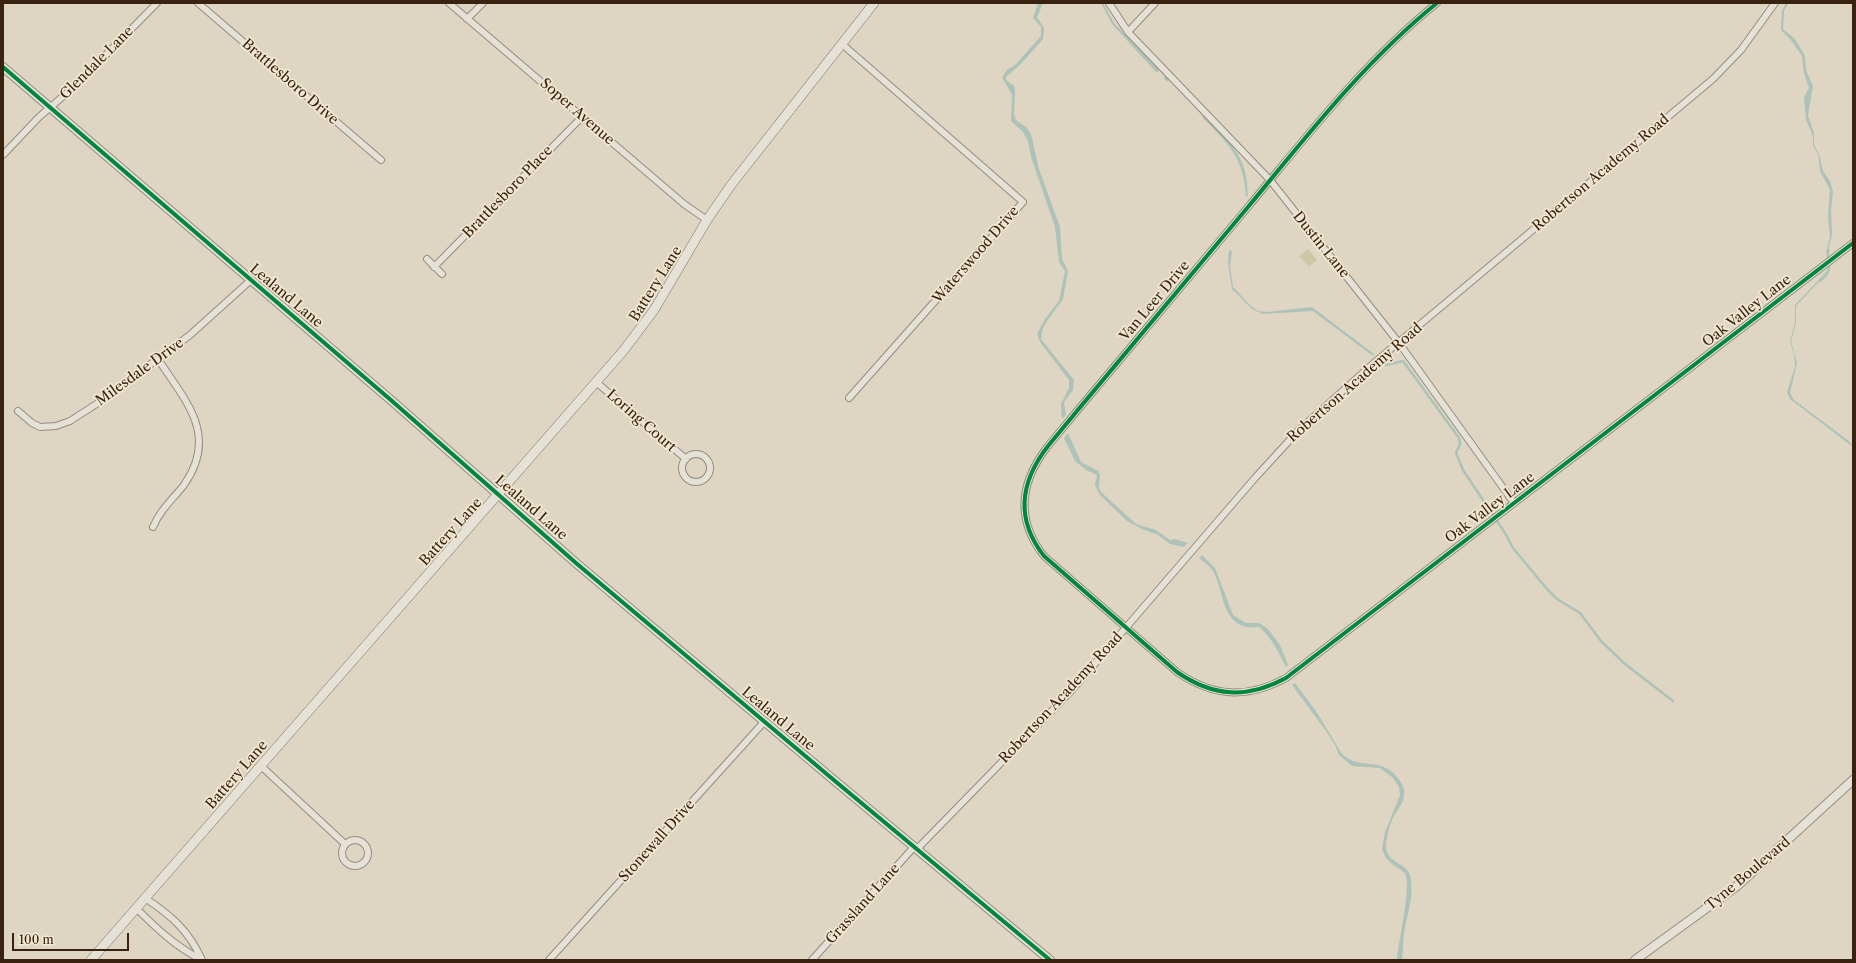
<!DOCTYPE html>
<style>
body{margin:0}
#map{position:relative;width:1856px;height:963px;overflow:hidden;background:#ded6c3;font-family:"Libre Caslon Text",serif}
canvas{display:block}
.frame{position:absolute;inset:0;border:4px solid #392310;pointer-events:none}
.scale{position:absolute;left:12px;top:933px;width:117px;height:18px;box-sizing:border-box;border:2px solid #392310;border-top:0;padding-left:5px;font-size:12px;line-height:14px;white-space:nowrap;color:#392310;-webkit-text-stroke:3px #f1e7d1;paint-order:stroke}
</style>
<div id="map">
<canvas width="1856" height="963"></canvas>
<div class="frame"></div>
<div class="scale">100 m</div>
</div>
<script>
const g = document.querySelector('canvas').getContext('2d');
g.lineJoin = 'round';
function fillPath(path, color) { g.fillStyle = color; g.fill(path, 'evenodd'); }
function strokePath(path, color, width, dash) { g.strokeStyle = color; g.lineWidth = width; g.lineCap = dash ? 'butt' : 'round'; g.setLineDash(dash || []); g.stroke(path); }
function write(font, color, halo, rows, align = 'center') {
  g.font = font + ' "Libre Caslon Text",serif'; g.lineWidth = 3.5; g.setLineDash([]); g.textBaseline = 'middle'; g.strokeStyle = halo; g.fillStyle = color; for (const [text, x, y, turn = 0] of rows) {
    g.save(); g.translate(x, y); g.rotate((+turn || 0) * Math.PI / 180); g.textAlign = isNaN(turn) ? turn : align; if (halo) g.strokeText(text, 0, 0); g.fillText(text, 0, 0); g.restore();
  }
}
fillPath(new Path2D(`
 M1308,249L1317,260L1309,267L1299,256Z`), '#cbc9a4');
fillPath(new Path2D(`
 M1038,3H1043L1037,17L1044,28L1043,39L1021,64L1006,77V80L1014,86L1015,91L1014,114L1016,120L1027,128L1031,134L1039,169L1060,227L1062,259L1068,271L1063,299L1047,321L1043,328L1041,339L1074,380L1073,390L1064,402L1066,415L1062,419L1061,404L1069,388V380L1040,342L1037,334L1045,319L1059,301L1065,271L1059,262L1055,227L1031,157L1028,141L1023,132L1011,121L1012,95L1002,77L1007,70L1015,65L1041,36V27L1033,18Z
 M1101,3H1103L1114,23L1159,70L1157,73L1112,24Z
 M1786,3L1788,4L1784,11L1783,29L1795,39L1805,56L1806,70L1813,86L1808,116L1814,133V145L1819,154L1823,171L1830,181L1833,192L1831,210L1832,235L1828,251L1826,253L1830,237L1828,215L1830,190L1820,171L1818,154L1813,146V136L1806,120L1804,97L1809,88L1804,73L1802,56L1790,39L1781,30L1782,11Z
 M1203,115C1218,130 1238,148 1244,168C1247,177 1247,187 1248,196L1246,197C1244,157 1228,144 1202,117Z
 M1229,250L1232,251L1230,266L1233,287L1251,306L1258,311L1267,312L1312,307L1374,354L1373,356L1313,311L1263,314L1252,309L1232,289L1228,263Z
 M1828,270H1830L1796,306V323L1791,341L1797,363L1790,393L1794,400L1849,441L1853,447L1794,402L1790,399L1787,392L1795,367L1794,354L1790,341L1795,323V305Z
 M1068,433L1081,462L1098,471L1100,475L1099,488L1101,492L1136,524L1156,530L1170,540L1175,539L1188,543L1184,547L1170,544L1158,535L1142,529L1127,521L1100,495L1095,485L1097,476L1095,474L1086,470L1075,461L1064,438Z
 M1202,555L1215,568L1233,615L1246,623H1259L1268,629L1280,645L1288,665L1286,667C1278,651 1272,638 1259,627C1256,627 1252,628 1249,627C1220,625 1224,585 1211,568C1207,564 1203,561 1199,558Z
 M1295,683L1316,711L1342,754C1361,772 1382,754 1400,781C1411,797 1398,807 1392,820C1389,827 1387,836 1386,843C1384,863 1406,862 1410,875C1415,895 1407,914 1404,933C1403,942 1403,951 1402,960H1397C1398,941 1413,884 1404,872L1393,865L1386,858L1382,849L1385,832L1400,795L1399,787L1393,778L1380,768L1352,766L1339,755L1335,745L1326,731L1292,685Z`), '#adc2b8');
strokePath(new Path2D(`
 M1165,78L1167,80
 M1820,281C1834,270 1827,265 1828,250
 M1382,362L1386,365L1403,361L1459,438L1460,444L1456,453L1463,470L1505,533L1513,548L1547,589L1557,599L1580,613L1601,641L1625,664L1673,701`), '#adc2b8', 2.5);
const minor = new Path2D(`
 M198,3L381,160
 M449,3L684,204L707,220
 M1109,3L1128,32L1270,180L1399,343L1514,503
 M1437,3C1364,62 1307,136 1248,207C1181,287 1114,366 1048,446C1020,482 1015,519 1044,556L1177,672C1213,697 1247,699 1286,678L1853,243
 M467,19L483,3
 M1128,32L1155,3
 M842,44L1023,202L849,398
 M3,155L39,117L75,86L157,3
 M427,259L442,274
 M434,267L582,117
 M596,382L686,459
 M18,411L32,423L40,427L56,426L70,421L98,403L190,335L251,280
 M682 468a14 14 0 1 1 28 0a14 14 0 1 1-28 0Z
 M153,527C160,510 173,499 184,485C219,435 186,402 158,359
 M261,766L345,844
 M342 853a13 13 0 1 1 26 0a13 13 0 1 1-26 0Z
 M917,849L1072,690L1255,478L1298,431L1374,363L1713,79L1741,50L1775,3
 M145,898C172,916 189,931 202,960
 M136,908C156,928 176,947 202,960
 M549,960L764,722
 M812,960L914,847`);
const tertiary = new Path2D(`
 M3,67L392,401L576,563L835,781L1050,960
 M1635,960L1737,886L1853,780`);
const secondary = new Path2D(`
 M91,960L624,350L654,310L707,220L731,185L874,3`);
strokePath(minor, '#948c7f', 8);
strokePath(tertiary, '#948c7f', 10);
strokePath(secondary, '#7c7468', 10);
strokePath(minor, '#e6e1d7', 6);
strokePath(tertiary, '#e6e1d7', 8);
strokePath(secondary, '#e6e1d7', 9);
strokePath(new Path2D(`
 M1437,3C1364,62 1307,136 1248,207C1181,287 1114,366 1048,446C1020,482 1015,519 1044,556L1177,672C1213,697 1247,699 1286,678L1853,243
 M3,67L392,401L576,563L835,781L1050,960`), '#00873e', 4);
write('14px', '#392310', '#f1e7d1', [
 ["Glendale Lane",97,63,-45],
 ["Brattlesboro Drive",290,82,41],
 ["Soper Avenue",577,112,41],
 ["Robertson Academy Road",1601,173,-40],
 ["Brattlesboro Place",508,192,-46],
 ["Dustin Lane",1321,245,51],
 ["Waterswood Drive",976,255,-49],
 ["Battery Lane",656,284,-58],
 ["Lealand Lane",286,296,40],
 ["Van Leer Drive",1155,301,-50],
 ["Oak Valley Lane",1747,311,-38],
 ["Milesdale Drive",140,372,-36],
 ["Robertson Academy Road",1355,383,-41],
 ["Loring Court",641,421,41],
 ["Lealand Lane",531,508,41],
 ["Oak Valley Lane",1490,508,-37],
 ["Battery Lane",451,532,-48],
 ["Robertson Academy Road",1061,698,-47],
 ["Lealand Lane",778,719,40],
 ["Battery Lane",237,775,-49],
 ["Stonewall Drive",657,841,-48],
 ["Tyne Boulevard",1748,874,-40],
 ["Grassland Lane",863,904,-48]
]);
</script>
